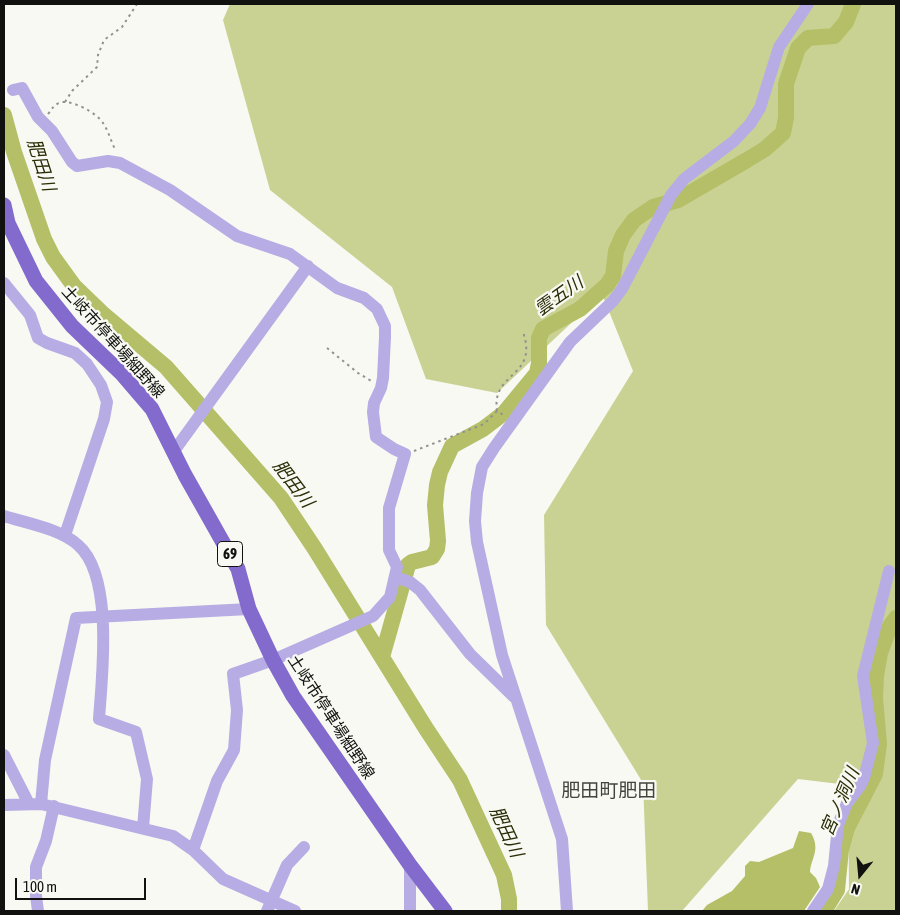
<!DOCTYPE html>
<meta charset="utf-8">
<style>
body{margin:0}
#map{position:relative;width:900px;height:915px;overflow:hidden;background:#f8f9f2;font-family:"Asap Condensed",sans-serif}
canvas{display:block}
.frame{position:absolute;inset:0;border:5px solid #11120f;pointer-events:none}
.north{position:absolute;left:835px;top:850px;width:50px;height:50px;-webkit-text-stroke:4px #f8f9f2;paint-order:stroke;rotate:197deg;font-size:14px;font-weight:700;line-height:20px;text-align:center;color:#11120f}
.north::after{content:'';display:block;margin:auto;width:18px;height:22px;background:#11120f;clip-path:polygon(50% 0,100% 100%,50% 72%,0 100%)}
.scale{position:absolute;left:15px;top:878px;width:131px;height:22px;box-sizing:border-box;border:2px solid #11120f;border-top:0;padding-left:6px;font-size:15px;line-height:18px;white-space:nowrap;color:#11120f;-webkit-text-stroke:4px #f8f9f2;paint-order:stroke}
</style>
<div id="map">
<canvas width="900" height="915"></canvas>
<div class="frame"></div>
<div class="north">N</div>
<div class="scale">100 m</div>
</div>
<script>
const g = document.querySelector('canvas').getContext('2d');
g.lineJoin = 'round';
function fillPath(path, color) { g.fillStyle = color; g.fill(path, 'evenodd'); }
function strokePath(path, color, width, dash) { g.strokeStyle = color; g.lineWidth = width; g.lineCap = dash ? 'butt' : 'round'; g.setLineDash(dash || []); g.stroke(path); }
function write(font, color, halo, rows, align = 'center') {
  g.font = font + ' "Asap Condensed","Noto Sans JP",sans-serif'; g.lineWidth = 4.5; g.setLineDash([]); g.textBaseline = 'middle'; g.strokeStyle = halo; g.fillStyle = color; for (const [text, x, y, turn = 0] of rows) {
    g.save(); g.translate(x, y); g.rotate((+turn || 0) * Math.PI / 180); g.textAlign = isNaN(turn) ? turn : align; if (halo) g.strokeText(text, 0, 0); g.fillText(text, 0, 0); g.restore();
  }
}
fillPath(new Path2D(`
 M230,4H896V911H834L849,889L848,785L798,779L682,911H648L643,783L546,625L544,515L633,371L602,294L497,393L426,379L392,287L270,190L223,20Z`), '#cad293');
fillPath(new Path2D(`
 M799,831L811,833C821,850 811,858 810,872L816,878L820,887L804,911H702L707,905L732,891L745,876V866L750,861L759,862L793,848Z`), '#b5bf67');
strokePath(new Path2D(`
 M4,115L14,152L44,239L53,257L74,286L102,313L166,367L281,498L315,549L425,727L460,780L504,875L509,899V911
 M382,657L408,565L412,562L432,557L437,549L438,541L435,505L437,485L440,472L452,446L483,429L504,413L537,373L539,363V338L543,329L580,309L607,285L613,276L616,251L623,235L634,220L653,207L678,200L747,160L765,149L783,133L786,118V84L798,48L808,38L834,36L846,22L853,4
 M824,911L837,890L841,850L847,828L875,774L879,744L875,698L876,676L880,653L890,626L896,618`), '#b5bf67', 16);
strokePath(new Path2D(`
 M165,4H167
 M65,102L72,91L97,67L98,55L104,40L122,27L137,4
 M48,114C52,109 54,105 59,103C70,98 97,113 103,123C109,132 111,142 116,151
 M327,348L358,373L373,382
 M497,411C491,371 539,378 523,332
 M414,451L484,424L497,411L505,416`), '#91928d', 2, [2.5, 4]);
strokePath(new Path2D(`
 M13,90L22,88L38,117L52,131L72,162L77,166L108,161L120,163L170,190L237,236L290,254L337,288L364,298L377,309L385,326V337L383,378L381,388L374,403L373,412L376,437L394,449L405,454L389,508V550L397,567L390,597L373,616L273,660L233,674L237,710L234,750L217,781L193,850
 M4,283L30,315L38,338L47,343L75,353L87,364L101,385L107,402L104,419L65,535
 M174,451L308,266
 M4,516C26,523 61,529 78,545C114,576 102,676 99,719L136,732L147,779L143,828
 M395,577L410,582L420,590L470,654L514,697
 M4,755L27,800L28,804
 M41,804L45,760L76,618L249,609
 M4,805L41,804L173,836L193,850L223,879L295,911
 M410,865V911
 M38,911L36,896V867L46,841L54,806
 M267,911L287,865L304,847
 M567,911L562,839L502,655L477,542L475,521L477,493L482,467L494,448L570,342L613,301L622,289L671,195L684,179L734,141L750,124L760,108L779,47L808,4
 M813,911L828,889L834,866L838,825L847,803L860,786L864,778L873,743L863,676L889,571`), '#b7ade4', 12);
strokePath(new Path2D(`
 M4,205L8,223L36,281L72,326L122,374L152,409L185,475L238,569L249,609L273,660L293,696L410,865L445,911`), '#836acd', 15);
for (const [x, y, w] of [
 [230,554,25]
]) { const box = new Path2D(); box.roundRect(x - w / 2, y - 12.5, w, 25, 4); g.fillStyle = '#f8f9f2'; g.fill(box); strokePath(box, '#11120f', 1); }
write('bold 15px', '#11120f', null, [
 ["69",230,554]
]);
write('16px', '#11120f', '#f8f9f2', [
 ["土岐市停車場細野線",113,342,48],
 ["土岐市停車場細野線",331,717,57]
]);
write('italic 18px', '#2b2e07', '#f8f9f2', [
 ["肥田川",41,165,72],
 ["雲五川",559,296,-35],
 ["肥田川",293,484,53],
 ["宮ノ洞川",840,802,-67],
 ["肥田川",506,832,65]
]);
write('19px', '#43443e', '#f8f9f2', [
 ["肥田町肥田",609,791]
]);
</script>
